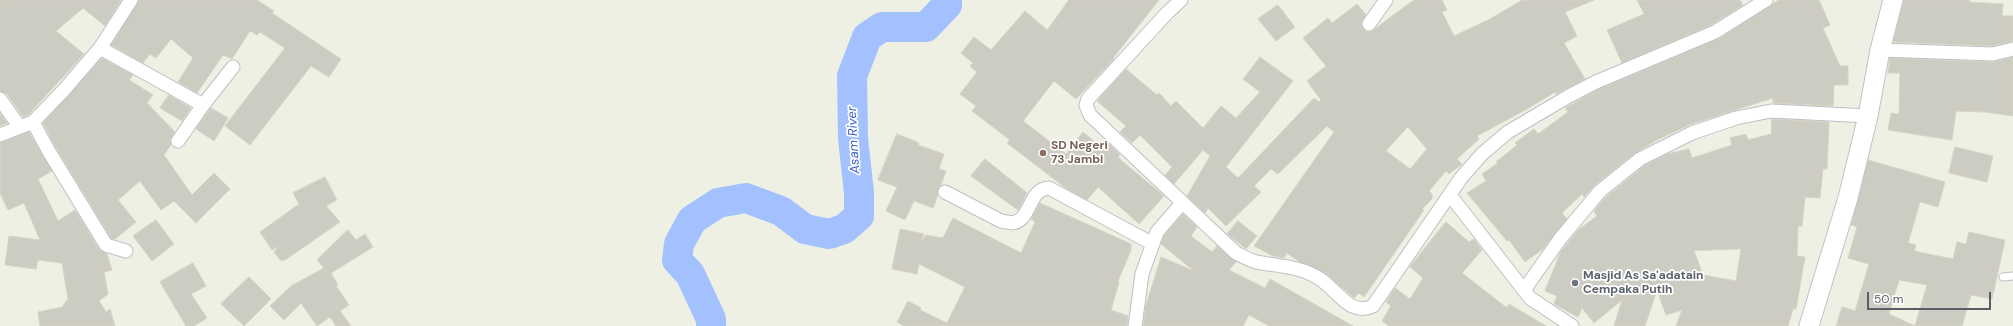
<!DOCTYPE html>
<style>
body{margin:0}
#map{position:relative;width:2013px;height:326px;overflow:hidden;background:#eff0e4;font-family:"DM Sans",sans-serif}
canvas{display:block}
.scale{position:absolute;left:1867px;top:292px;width:124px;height:18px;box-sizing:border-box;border:2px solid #5c5e66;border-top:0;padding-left:5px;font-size:12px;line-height:14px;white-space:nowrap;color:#5c5e66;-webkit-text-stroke:3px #fff;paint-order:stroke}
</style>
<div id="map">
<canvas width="2013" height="326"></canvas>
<div class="scale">50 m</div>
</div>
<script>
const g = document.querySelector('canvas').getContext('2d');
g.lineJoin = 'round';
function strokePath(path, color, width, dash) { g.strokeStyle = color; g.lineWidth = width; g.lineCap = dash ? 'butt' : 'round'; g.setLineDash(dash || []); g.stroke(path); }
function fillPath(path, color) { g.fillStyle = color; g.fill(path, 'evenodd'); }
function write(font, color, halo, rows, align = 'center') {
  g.font = font + ' "DM Sans",sans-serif'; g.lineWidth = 3.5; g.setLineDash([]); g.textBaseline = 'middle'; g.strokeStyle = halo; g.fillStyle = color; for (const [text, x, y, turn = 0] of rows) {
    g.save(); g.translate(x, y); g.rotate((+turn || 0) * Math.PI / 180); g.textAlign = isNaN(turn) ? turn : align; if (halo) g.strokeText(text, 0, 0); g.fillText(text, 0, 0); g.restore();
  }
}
strokePath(new Path2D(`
 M711,326V319L690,274L677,260L679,244L692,220L718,203L746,198L781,211L805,229L829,234L844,229L859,216V193L853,138L852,76L867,37L882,27H926L947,5V0`), '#a4c1ff', 30);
const building = new Path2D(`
 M0,0H121L105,26L83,8L56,31L84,54L28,115L23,117L7,94L0,91Z
 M139,0H257L274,11L272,13L341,59L329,77L311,66L250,145L225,126L285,48L260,32L257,35L250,31L232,59L223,55L197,93L178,82L193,58L171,39L156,58L150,54L143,63L111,45Z
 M1069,0H1159L1113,58L1114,59L1076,99L1054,81L1023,121L1066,154L1083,132L1103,149L1108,143L1120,155L1118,157L1122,161L1164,196L1139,224L1098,187L1087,200L1067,189L1007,143L1010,140L972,111L976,106L960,94L977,72L970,66L973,63L961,53L974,37L991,50L1025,11L1047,30Z
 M1414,0H1442L1447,10L1442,12L1454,36L1490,19L1522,0H1594L1565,12L1577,36L1564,43L1585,79L1556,94L1555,92L1527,109L1477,136L1479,139L1457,159L1462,164L1449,174L1446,171L1429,191L1432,194V199L1422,209L1424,210L1364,297L1359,293L1354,298L1325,273L1298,261L1287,253L1284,258L1273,256L1254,246L1334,132L1327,126L1278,174L1271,169L1254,186L1261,192L1226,226L1208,208L1205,213L1187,196L1210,156L1203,150L1174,184L1165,175L1172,167L1140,135L1132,143L1120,132L1126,126L1097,101L1126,69L1157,95L1159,93L1171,106L1176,101L1203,128L1221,106L1236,118L1260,92L1243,79L1260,57L1293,81L1226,167L1238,178L1314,98L1319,102L1321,100L1307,81L1326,66L1303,38L1328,18L1332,23L1357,4L1366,15L1361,23L1362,28L1368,32L1372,31ZM1408,127L1427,149L1410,169L1386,151Z
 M1637,0H1740L1743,5L1711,25L1622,63L1607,30L1644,14Z
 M1779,0H1819L1830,25L1823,28L1840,66H1848V85H1834L1833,106L1773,103V98L1689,125L1659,139L1635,153L1595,185L1584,197L1582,194L1562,213L1567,219L1543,249L1525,262L1509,240L1507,241L1467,193L1486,181L1482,174L1498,163L1496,162L1517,145L1515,143L1534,129L1538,134L1568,112L1565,108L1599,89L1718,39Z
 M1904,0H1969V2L2003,4L2002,16H2013V41L1992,46L1893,42Z
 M1278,5L1295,27L1276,41L1258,19Z
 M2013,57V116L1985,112L1956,111L1952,140L1888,130L1891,113L1899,114L1900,73H1888L1890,58L1993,62Z
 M102,58L133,75L129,80L153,95L147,103L175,132L170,140L171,145L164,155L192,195L214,173L230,189L196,223L174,201L161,210L140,181L118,200L136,222L115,239L111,238L55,146L43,123Z
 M169,95L191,108L182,121L160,108Z
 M211,108L228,118L214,141L196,129Z
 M0,113L7,123L0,126Z
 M1772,119L1829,122L1827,169H1823L1820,198L1805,197L1802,226H1798L1797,256L1805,257L1796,309H1793L1788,326H1676L1682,310L1666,315L1657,290L1645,326H1614L1622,300L1594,323L1582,308L1578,317L1554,304L1557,296L1545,291L1561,251L1578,230L1597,216L1594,211L1606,197L1644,166L1667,154L1689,149L1692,158L1732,145L1730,138L1746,134L1748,140L1771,134ZM1741,249L1736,281L1703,275L1694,251Z
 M29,132L52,171L38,179L58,221L75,210L99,249L107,254L112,270L104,272L108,294L99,301L106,312L110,309L115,326H40L38,312L62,307L68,299L62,263L38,260L36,269L5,265L9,236L40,240L24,203L8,210L0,193V143Z
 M897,134L919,143L918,145L944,154L939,169L946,171L941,185L938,189V195L933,208L914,201L905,220L886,211L897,187L878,180Z
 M1955,147L1993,156L1987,182L1949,173Z
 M985,159L1027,193L1018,210L971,176Z
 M1868,160L1945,182L1938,207L1920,202L1908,243L1916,245L1914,251L1953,259L1957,242L1966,244L1969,232L2005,240L1992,299L1971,295L1962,326H1915L1927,285L1899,280L1889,314L1915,326H1836L1842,307L1855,311L1869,264L1848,258L1857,227L1851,225Z
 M325,177L337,200L326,206L340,222L285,260H280L274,252L279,246L272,250L260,232L299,204L293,193Z
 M1040,203L1131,244V250L1118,281L1119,282L1111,310L1128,316L1127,326H904L897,322L908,301L921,308L920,310L947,323L965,287L919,264L917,274L892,269L900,229L924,234L921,242L926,235L943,238L953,218L1021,253L1035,222L1031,219Z
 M1183,214L1197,227L1191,236L1212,252L1217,246L1236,262L1229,270L1265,288L1270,279L1353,326H1269L1249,315L1243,326H1143L1146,305L1161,257L1194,271L1161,244L1164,236Z
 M156,220L174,244L152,261L133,236Z
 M1238,221L1257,236L1246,249L1227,234Z
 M1446,222L1469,242L1474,239L1482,250L1462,273L1507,308L1509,304L1546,326H1389L1382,321L1391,306L1386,302L1395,288L1410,299L1423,278L1410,267Z
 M348,230L356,240L365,234L373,247L331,273L338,285L336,286L349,305L340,311L351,326H336L330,317L317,326L301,303L284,320L270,306L291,286L324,268L317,260Z
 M193,263L206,286L191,294L207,318L194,326H186L160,282Z
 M249,277L271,299L244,326L221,304Z`);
fillPath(building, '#cdccc3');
strokePath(building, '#d5d4c1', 1);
const lane = new Path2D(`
 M2003,277L2013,276`);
const street = new Path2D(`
 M1181,0L1167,13L1088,99L1086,105L1090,115L1236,253C1242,256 1249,260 1256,262C1278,266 1300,266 1320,279C1337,290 1350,317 1373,306L1461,178L1482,154L1508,132L1569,96L1596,82L1715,32L1766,0
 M1369,24L1386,0
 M100,48L131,0
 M1880,50L1993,54L2013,49
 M0,99L19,126
 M33,122L48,150L106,245L126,251
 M0,135L33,122L63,91L100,48L203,105L233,67
 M178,141L203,105
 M945,192L1001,221L1013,223C1032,219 1028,189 1049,188L1153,244
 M1450,195L1530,298L1572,326
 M1524,290L1560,239L1600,191L1640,159L1692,133L1736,118L1771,111L1868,116
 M1135,326L1142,274L1157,232L1182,203`);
const secondary = new Path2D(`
 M1809,326L1848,198L1868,116L1880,50L1893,0`);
strokePath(lane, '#bebfc6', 9);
strokePath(street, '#bebfc6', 15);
strokePath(secondary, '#c0c1ca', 21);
strokePath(lane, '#fff', 7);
strokePath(street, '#fff', 13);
strokePath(secondary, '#fff', 19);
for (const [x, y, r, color] of [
 [1043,153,4,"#8d6e63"],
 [1575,283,4,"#6b7280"]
]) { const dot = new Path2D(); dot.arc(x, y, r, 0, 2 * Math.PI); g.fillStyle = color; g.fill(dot); strokePath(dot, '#fff', 1.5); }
write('bold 12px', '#785e54', '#fff', [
 ["SD Negeri",1051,146],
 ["73 Jambi",1051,160]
], 'left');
write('bold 12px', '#5b616d', '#fff', [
 ["Masjid As Sa'adatain",1583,276],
 ["Cempaka Putih",1583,290]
], 'left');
write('italic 13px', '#3d5fcd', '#fff', [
 ["Asam River",854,140,-93]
]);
</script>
